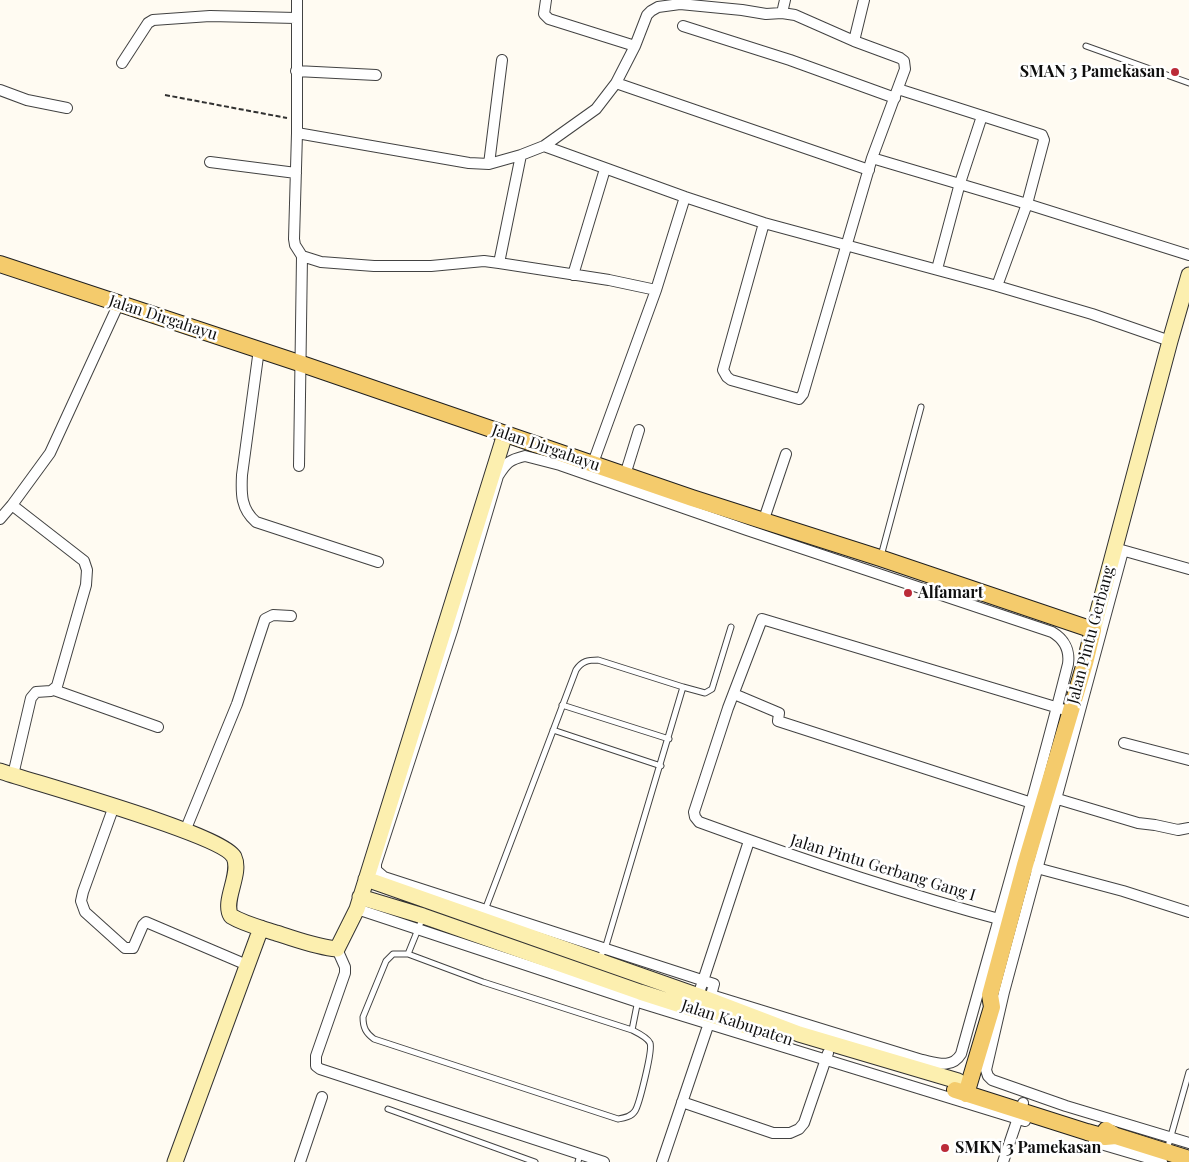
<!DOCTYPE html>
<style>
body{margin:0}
canvas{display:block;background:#fffbf2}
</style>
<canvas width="1189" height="1162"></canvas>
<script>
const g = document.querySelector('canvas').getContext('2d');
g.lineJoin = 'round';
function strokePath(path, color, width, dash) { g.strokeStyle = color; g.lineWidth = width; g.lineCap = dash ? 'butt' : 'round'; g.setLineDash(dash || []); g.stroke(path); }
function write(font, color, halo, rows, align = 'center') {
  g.font = font + ' "Playfair Display",serif'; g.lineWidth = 5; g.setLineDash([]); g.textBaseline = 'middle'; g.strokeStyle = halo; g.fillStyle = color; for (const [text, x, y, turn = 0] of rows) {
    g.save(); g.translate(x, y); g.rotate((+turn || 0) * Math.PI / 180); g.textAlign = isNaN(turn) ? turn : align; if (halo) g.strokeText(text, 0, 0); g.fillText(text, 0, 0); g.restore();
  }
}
const lane = new Path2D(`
 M1086,46L1189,83
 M881,556L921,407
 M683,687L705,693L712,689L731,627
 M562,705L669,739
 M553,730L661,766
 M485,910L576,670C582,661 588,660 598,660L683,687L605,949L598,959
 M423,917L408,954L483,982L632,1030L638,1000
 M408,954H393L386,961L363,1017C363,1028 366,1033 374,1039L618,1119C624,1118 631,1117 635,1111C639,1105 653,1050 650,1043C647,1037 638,1033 632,1030
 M388,1109L535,1162
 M1167,1150L1189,1072
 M578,1162L580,1154`);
const street = new Path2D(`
 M297,0V133L294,239L295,245L302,256L321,262L374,266H431L484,261L499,263L609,280L656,290
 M546,0L544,14L549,19L635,46
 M782,13L785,0
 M683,26L790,60L895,98
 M854,41L864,0
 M122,63L148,23L153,20L210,16L296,18
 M296,71L376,75
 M616,83L635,46L647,15L651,11L658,7L680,4L742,10L766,14L782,13L795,15L854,41L900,58L904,61L905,69L872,158L803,394L799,399L731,380L727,377L723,370L764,223
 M898,89L1042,135L1044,140L1027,204L997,286
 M0,90L27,100L67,108
 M297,133L469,163L489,164L521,155L544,146L596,109L616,83L869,170
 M544,146L685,197L764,223L997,286L1092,314L1170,341
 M872,158L1027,204L1189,255
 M210,162L296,173
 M489,164L502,60
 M499,263L521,155
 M937,269L960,183L982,116
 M573,275L605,169
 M259,349L242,475C241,494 241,509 256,522L378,562
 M525,456L560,465L747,530L1052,632C1064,639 1070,650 1068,664C1035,795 997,924 961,1054C952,1069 937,1063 922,1060L711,995L714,984L384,877L376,870V864L452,631L498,476C507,462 509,460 525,456Z
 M593,463L656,290L685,197
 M299,466L302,256
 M625,475L639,430
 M12,505L84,561L87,570L86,585L57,686L51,691L36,692L31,698L13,775
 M0,519L12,505L50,453L119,303
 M763,522L786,454
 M1118,549L1189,569
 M1123,551L1004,992L986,1070L988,1076L992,1080L1066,1106L1189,1143
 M54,690L158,727
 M734,694L779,713L778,721L1038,805
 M1124,743L1189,760
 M1051,797L1138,823L1155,825L1178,830L1189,828
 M114,806L83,892L81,901L85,912L125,948H133L143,925L146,922L247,965
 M185,831L237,704L265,619L273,615L291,616
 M1033,867L1123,891L1189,912
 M357,909L638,1002L1025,1121
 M1006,921C902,893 800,859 699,822L695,817L694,812L728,708L762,619L1062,709
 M337,949L345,967V973L316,1056V1066L320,1069L604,1162
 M696,1002L749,841
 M682,1102L773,1133H790L799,1129L804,1123L828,1053
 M1094,1142L1162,1162
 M300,1162L322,1097
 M662,1162L711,1017
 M1003,1162L1023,1103`);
const secondary = new Path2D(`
 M1093,630L1170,341L1189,275
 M0,771C35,783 222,834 234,857C242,874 222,901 231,916C244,924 261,928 276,933C296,939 316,947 337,949L357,909L505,434
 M366,879L699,996L799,1034L958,1081
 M360,897L423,916L640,992L784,1038
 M175,1162L261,928`);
const primary = new Path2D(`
 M0,264L299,363L692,498L880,558L1093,630L1085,663L1025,865L990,995L992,1007L966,1094
 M955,1090L1087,1132L1105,1137L1116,1136
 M1106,1130L1116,1136L1189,1159`);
strokePath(lane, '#424242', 7);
strokePath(street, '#424242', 12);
strokePath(secondary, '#313131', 17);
strokePath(primary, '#202020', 18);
strokePath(new Path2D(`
 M165,95L287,118`), '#313131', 2, [5, 2.5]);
strokePath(lane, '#fff', 5);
strokePath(street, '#fff', 10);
strokePath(secondary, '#fcefaf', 15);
strokePath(primary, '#f4cb6c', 16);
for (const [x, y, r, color] of [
 [1175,72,5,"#bb2b39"],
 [908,593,5,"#bb2b39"],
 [945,1148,5,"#bb2b39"]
]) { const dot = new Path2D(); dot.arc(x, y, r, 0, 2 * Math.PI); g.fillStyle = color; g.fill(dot); strokePath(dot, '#fff', 2); }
write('bold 16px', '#0f0f0f', '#fff', [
 ["SMAN 3 Pamekasan",1165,72,"right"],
 ["Alfamart",918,593],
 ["SMKN 3 Pamekasan",955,1148]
], 'left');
write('16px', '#0f0f0f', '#fff', [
 ["Jalan Dirgahayu",163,318,18],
 ["Jalan Dirgahayu",546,448,19],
 ["Jalan Pintu Gerbang",1091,635,-75],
 ["Jalan Pintu Gerbang Gang I",883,868,17],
 ["Jalan Kabupaten",737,1023,18]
]);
</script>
